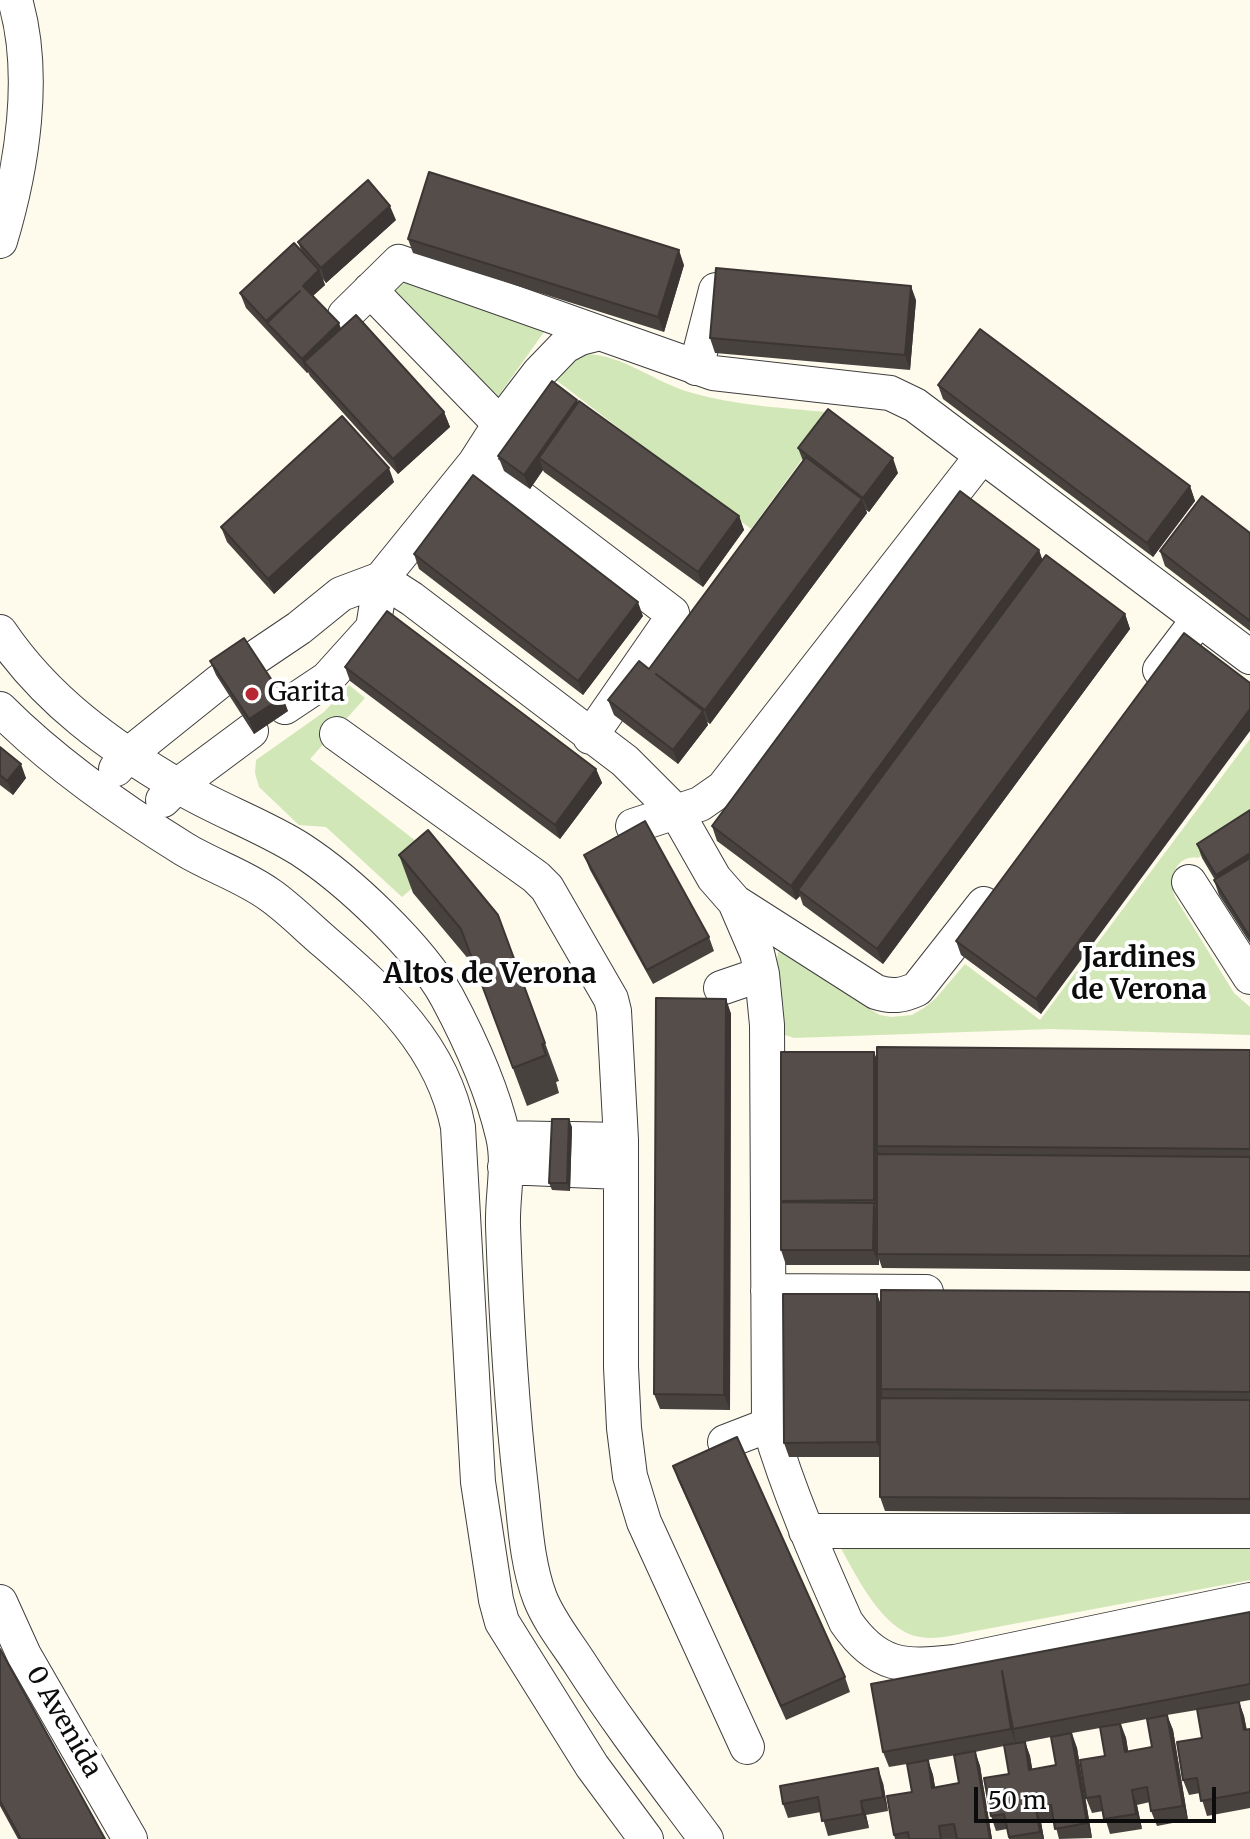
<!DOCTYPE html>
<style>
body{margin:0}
#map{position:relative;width:1250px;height:1839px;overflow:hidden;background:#fefaec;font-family:Merriweather,serif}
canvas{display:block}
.scale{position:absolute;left:974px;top:1787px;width:242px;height:36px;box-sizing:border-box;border:4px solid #0c0c0c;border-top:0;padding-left:10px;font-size:24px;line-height:28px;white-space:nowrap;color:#0c0c0c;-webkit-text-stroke:6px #fff;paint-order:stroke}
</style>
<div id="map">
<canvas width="1250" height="1839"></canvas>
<div class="scale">50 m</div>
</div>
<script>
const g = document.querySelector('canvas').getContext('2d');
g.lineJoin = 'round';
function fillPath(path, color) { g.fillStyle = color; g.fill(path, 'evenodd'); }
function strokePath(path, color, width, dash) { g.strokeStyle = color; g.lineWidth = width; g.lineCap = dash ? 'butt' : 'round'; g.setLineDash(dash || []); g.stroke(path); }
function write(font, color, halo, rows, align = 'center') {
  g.font = font + ' Merriweather,serif'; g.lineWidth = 8; g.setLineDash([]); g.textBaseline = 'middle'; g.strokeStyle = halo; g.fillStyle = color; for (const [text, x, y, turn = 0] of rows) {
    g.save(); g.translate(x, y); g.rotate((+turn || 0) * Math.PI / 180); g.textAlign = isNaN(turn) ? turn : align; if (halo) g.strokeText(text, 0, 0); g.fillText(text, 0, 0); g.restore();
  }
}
fillPath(new Path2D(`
 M397,280L544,332L497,398L390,288Z
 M586,354C624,355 654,382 689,392C736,406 787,408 836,413L751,529L556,380L570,360Z
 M349,685L365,698L310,759L443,862L402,897L326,827L299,825L259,787L255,773L256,760L324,712Z
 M1250,739V822L1198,858C1175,854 1167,881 1176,899L1234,993L1250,1007V1035L1051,1029L794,1038L785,1035L781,1030L776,963L778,953L782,948L868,1008L880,1015L891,1017L912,1015L924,1008L936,998L965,964L1040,1020Z
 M836,1539L1250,1541V1580L970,1632C954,1635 936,1640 920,1637C881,1631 854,1571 836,1539Z`), '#d2e7b7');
const street = new Path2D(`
 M0,241C22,168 37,74 15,0
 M370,290L500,424
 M345,315L399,262L713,373L890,393L915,405L1250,657
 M696,368L716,290
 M475,463L672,613L673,617L590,737
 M381,579L412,599L625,761L677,813L714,878L735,902L876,992C892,997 902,996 917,989L984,904
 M0,632C46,700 110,746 180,787C218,810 262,825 300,849C348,880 420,948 447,997C470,1040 492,1088 503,1136C510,1165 502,1196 503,1226C506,1313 511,1401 521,1488C525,1523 527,1564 540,1598C549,1621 566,1642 579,1662C618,1723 663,1781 706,1839
 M253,659L299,628L341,594L381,579
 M1160,670L1198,620
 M285,707L327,679L373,628L381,579L475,463L500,424L539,373L565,346L580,338L600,333
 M0,709C52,761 121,810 184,849C212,866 244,876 270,895C290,909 307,927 326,943C385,994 442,1046 458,1127L478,1482L496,1600L502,1622L592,1766L646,1839
 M337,734L536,877L547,888L611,999L614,1011L621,1140V1367L624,1428L630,1476L644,1522L747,1747
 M116,769L129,754L220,681
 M163,800L177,786L251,731
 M633,826L700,804L723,788L982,456
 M1189,882L1250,977
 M735,902L757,953L762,974L767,1025L769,1425C789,1493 817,1557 846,1622C877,1667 904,1668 955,1662L1250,1600
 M721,988L762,974
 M504,1138L553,1139
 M572,1139L621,1140
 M505,1167L552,1169
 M570,1170L621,1172
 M768,1291L926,1292
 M725,1442L769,1425
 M806,1531H1250
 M0,1602L24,1655L130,1839`);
strokePath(street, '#3f3f3f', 36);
strokePath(street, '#fff', 34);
fillPath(new Path2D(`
 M396,220L326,283L323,279L325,285L313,296L341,329L444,412L450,427L398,474L310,376L308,372L307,373L246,308L240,293L301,250L298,242Z
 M408,239L684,265L664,332L413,253Z
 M916,300L910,370L715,353L710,338Z
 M938,385L1190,486L1195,501L1153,557L943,399Z
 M578,402L739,516L744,530L703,587L544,472L543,470L530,489L504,471L498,456Z
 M798,448L898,473L869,512L866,510L867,513L710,724L707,722L708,725L678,764L614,715L608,700L649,669L803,461Z
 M394,482L274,594L227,542L221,527Z
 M1250,533V631L1165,566L1160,551Z
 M1039,550L1042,559L1125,614L1130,629L883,964L803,905L800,896L796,900L717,841L712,826Z
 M414,554L643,616L583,695L419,569Z
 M1184,633L1041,1014L961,955L956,941Z
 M210,661L288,711L254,734L216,675Z
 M345,667L596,769L602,783L560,839L350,681Z
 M0,747L26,778L13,795L0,785Z
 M1250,810V943L1219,895L1214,880H1215L1202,858L1197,844Z
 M399,855L498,915L559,1081L556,1082L559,1093L527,1106L475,967L413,893Z
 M584,855L709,937L714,951L653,984L590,870Z
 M726,999L731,1014L730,1410L660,1409L654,1394Z
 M1250,1050V1271L882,1268L879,1259V1265H786L781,1250V1201L877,1061Z
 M572,1127L570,1191L552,1190L549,1183Z
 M1250,1292V1514L885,1511L880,1497V1457H789L784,1443L877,1294L881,1305Z
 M673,1466L845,1677L850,1692L786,1720L678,1480Z
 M1250,1612V1700L1239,1702L1244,1716L1247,1730L1250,1729V1808L1207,1816L1200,1793L1189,1795L1183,1780L1202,1738L1197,1710L1167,1715L1173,1730L1188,1820L1157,1826L1151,1811L1150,1802L1137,1805L1142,1829L1110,1834L1103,1811L1092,1813L1086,1798L1105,1756L1100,1728L1072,1733L1077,1748L1092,1838L1059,1839L1054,1820L1041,1822L1044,1839H1009L1007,1829L996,1831L991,1816L1009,1774L1004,1746L975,1752L980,1766L992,1839H895L894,1835L912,1792L907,1764L889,1767L883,1752ZM1147,1719L1152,1747L1128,1752L1126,1738L1121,1724ZM1051,1737L1056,1765L1032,1769L1030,1756L1025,1742ZM962,1754L959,1783L935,1788L933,1775L928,1760Z
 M0,1649L105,1839H18L0,1806Z
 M883,1783L888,1811L866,1815L869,1828L828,1836L821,1812L788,1818L783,1804Z`), '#48423f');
fillPath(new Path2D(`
 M390,206L396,220L326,283L321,268Z
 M679,250L684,265L664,332L658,317Z
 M319,270L325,285L308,300L303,286Z
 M911,286L916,300L910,370L905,355Z
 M339,323L344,337L304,362L308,372L307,373L302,359Z
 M577,400L582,414L539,458L543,470L530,489L524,475Z
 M444,412L450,427L398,474L393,459Z
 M893,458L898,473L869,512L863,498Z
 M389,468L394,482L274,594L268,579Z
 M1190,486L1195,501L1153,557L1147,543Z
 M862,499L867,513L710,724L705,710Z
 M739,516L744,530L703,587L698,572Z
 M1039,550L1044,565L798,890L800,896L796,900L791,886Z
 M638,602L643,616L583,695L578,681Z
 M1125,614L1130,629L883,964L877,949Z
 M283,697L288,711L254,734L249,719Z
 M1250,709V731L1041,1014L1036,999Z
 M703,711L708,725L678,764L673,750Z
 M21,764L26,778L13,795L7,781Z
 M596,769L602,783L560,839L555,825Z
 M1250,853V871L1222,889L1216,875Z
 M726,999L731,1014L730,1410L724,1395Z
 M874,1052L880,1067L877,1146L879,1153V1215L874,1200Z
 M569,1119L572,1127L570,1191L567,1183Z
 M874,1203L879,1217L877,1254L879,1265L873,1250Z
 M877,1294L882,1309L881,1389L882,1394L883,1457L877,1442Z
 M1002,1671L1013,1729L1016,1744L1011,1729Z
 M1239,1702L1244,1716L1249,1745L1244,1730Z
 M1167,1715L1173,1730L1188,1820L1183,1806Z
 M1120,1724L1126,1738L1131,1767L1125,1752Z
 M1071,1733L1077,1748L1092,1838L1087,1823Z
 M1025,1742L1030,1756L1035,1784L1029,1770Z
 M975,1751L980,1766L992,1839H990Z
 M928,1760L933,1775L938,1803L932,1788Z
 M878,1768L883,1783L888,1811L883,1797Z
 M1132,1790L1137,1805L1142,1829L1136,1814Z
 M861,1801L866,1815L869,1828L863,1814Z
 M1036,1808L1041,1822L1044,1839H1043L1040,1832Z`), '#3b3633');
const building = new Path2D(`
 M429,172L679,250L658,317L408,239Z
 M368,180L390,206L321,268L298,242Z
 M294,243L319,270L303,286L339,323L302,359L267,323L300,291L266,321L240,293Z
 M716,268L911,286L905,355L710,338Z
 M356,315L444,412L393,459L304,362Z
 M980,329L1190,486L1147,543L938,385Z
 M552,381L577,400L524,475L498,456Z
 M579,401L739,516L698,572L539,458Z
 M828,409L893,458L863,498L798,448Z
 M342,416L389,468L268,579L221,527Z
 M806,457L862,499L705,710L656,674L703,711L673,750L608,700L639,661L649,669Z
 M473,475L638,602L578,681L414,554Z
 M960,491L1039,550L791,886L712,826Z
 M1202,496L1250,533V621L1160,551Z
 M1046,555L1125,614L877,949L798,890Z
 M387,611L596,769L555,825L345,667Z
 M1184,633L1250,683V709L1036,999L956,941Z
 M244,638L283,697L249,719L210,661Z
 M0,747L21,764L7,781L0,775Z
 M1250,810V853L1216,875L1197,844Z
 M645,821L709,937L647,970L584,855Z
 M428,830L498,915L545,1043L542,1044L546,1055L513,1068L461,929L399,855Z
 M1250,858V937L1214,880Z
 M656,998L726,999L724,1395L654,1394Z
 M877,1047L1250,1050V1149L877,1146Z
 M781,1052H874V1200L781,1201Z
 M552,1119H569L567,1183H549Z
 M877,1154L1250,1157V1256L877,1254Z
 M781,1202L874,1203L873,1250H781Z
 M881,1290L1250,1292V1392L881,1389Z
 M783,1294H877V1442L784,1443Z
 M880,1398L1250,1400V1499L880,1497Z
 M737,1437L845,1677L781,1706L673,1466Z
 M1250,1612V1684L1013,1729L1002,1671L1011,1729L883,1752L871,1684Z
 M0,1649L105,1839H21L0,1801Z
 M1239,1702L1244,1730L1250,1729V1792L1201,1801L1197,1778L1183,1780L1177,1742L1202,1738L1197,1709Z
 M1167,1715L1183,1806L1151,1811L1147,1787L1132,1790L1136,1814L1104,1819L1100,1796L1086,1798L1080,1760L1105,1756L1100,1727L1120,1724L1125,1752L1152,1747L1147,1719Z
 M1071,1733L1087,1823L1055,1829L1051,1805L1036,1808L1040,1832L1009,1837L1004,1814L991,1816L984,1778L1009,1774L1004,1745L1025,1742L1029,1770L1056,1765L1051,1737Z
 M975,1751L990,1839H957L954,1824L939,1826L941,1839H909L908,1832L894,1835L887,1796L912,1792L907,1764L928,1760L932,1788L959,1783L954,1755Z
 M878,1768L883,1797L861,1801L863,1814L822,1821L818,1797L783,1804L780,1786Z`);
fillPath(building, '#544d49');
strokePath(building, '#3b3633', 2);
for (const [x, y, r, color] of [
 [252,694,8,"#b82834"]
]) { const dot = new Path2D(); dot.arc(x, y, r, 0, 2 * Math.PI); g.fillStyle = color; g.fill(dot); strokePath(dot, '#fff', 3); }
write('26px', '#0c0c0c', '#fff', [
 ["Garita",268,694]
], 'left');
write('26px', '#0c0c0c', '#fff', [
 ["0 Avenida",63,1722,60]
]);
write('bold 28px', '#0c0c0c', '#fff', [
 ["Jardines",1139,959],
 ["de Verona",1139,991],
 ["Altos de Verona",490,975]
]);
</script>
